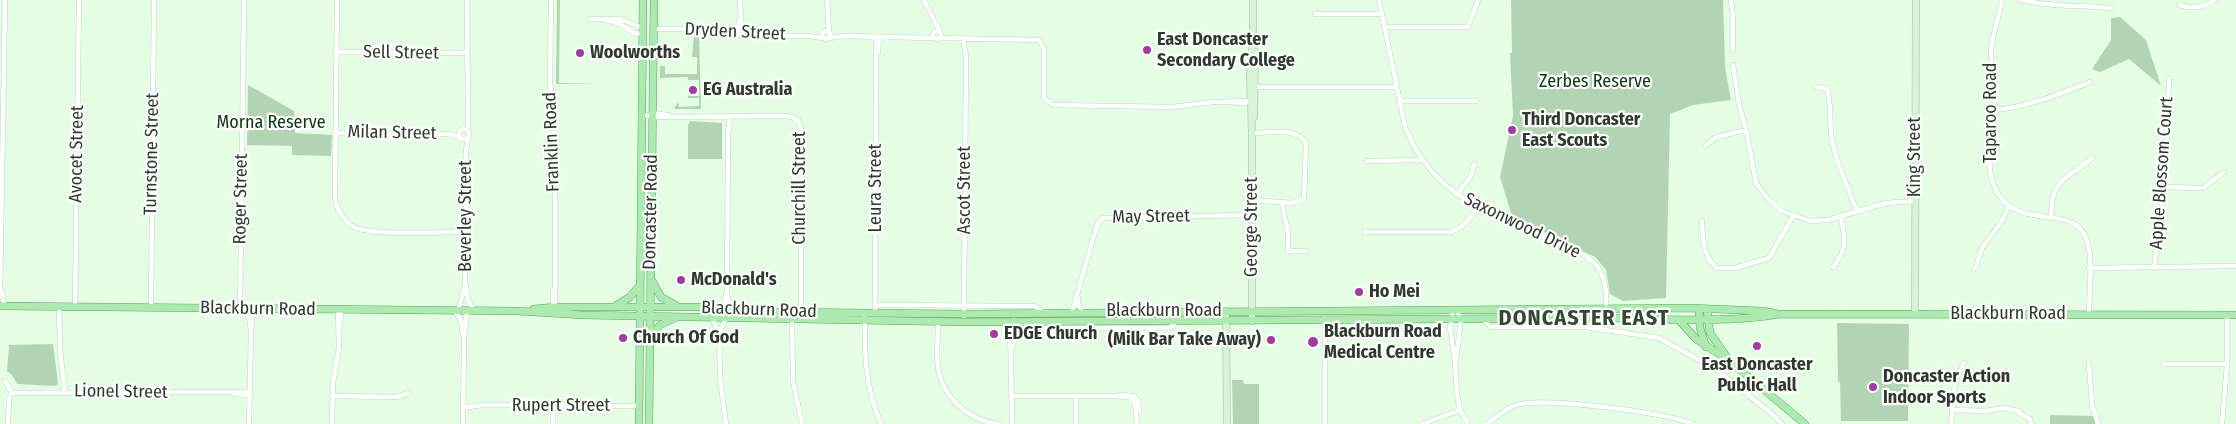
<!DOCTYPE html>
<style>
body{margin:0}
canvas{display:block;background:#e4ffe4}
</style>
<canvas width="2236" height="424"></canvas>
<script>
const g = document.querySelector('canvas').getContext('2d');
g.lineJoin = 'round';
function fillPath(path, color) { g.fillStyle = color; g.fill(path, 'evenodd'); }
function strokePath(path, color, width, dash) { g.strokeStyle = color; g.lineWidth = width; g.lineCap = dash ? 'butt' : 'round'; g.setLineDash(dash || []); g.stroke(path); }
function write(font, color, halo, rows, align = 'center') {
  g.font = font + ' "Fira Sans Condensed",sans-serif'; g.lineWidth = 4.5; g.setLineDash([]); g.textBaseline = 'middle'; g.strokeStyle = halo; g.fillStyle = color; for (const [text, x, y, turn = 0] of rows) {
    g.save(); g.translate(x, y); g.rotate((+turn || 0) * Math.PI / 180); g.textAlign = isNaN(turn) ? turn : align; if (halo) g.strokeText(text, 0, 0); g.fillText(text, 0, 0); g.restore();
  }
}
fillPath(new Path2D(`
 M557,0H560L559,83L601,84H556Z
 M1511,0H1723L1725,67L1731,100L1693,105L1670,114L1666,298L1623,301L1610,294L1606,270L1595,257L1512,216L1500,177L1513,116L1510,53H1512Z
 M2120,17L2146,40L2161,86L2129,59L2100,72L2092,69L2111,40V18Z
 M694,35L699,36L701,109H674L678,102L679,107L699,106V98H688V96H699V80H688V77L660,78V66H665V74H697V57H692Z
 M248,85L294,111L295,133L332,135L331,156L292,155V146L247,145Z
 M690,121L722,123V159H688V125Z
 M1837,323L1909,324L1908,421H1841L1840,382H1838Z
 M53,344L58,383L56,386L17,384L12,375L7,371L9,345Z
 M1232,380H1243L1244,384H1259V424H1233Z
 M2050,415L2093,416L2096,424H2050Z`), '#b3d4b3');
const street = new Path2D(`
 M337,0L335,196C336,209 343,221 354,227C372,236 442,232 465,232
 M467,0L468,130
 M551,0L550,82L555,142V308
 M740,0L742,36
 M827,0L829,32
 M924,0L940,32
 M1379,0L1405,127C1433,197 1488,212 1551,240C1566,247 1587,253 1597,266C1608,280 1607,302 1605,318
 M1731,0L1733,17V50
 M2002,0C1999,17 1992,35 1991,52C1990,71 1995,90 1995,109C1994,137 1981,170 1999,195C2023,231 2072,203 2086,238C2094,257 2089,293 2089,314
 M2020,0C2050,7 2080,5 2111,8
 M2179,5C2193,9 2202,8 2215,0
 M1315,14H1381
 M590,19H620L643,28
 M602,19L620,24L634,33L642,34
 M1384,27H1468L1478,0
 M654,29H702L737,35L809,36L823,38
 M822 35a4 4 0 1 1 8 0a4 4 0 1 1-8 0Z
 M933 35a4 4 0 1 1 8 0a4 4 0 1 1-8 0Z
 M737,35L739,21
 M829,38L844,36L934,38
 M940,38L1039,40L1044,49V98L1053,105L1172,107L1213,102L1253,101
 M963,38L966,57L964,316
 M336,52L466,53
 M878,52L879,37
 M1733,65L1739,104L1746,130L1756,183L1768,199L1782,211L1810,221L1828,220L1886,203L1914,201
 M1252,87H1396
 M1816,87L1827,89C1832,107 1829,123 1832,140C1837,165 1848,188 1857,211
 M1399,101H1476
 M1236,103L1253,102
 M1995,110C2028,107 2059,94 2090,82
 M651,113L668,115
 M644,115L653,117L788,116L798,120L801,128V314
 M730,116L728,135L727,290L728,301L734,309
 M459 134a5 5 0 1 1 10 0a5 5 0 1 1-10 0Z
 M336,133L448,134L460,137
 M468,138L466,151L465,282L468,300L474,311
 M1705,146L1716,137L1746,130
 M1367,161L1422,160
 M2164,187L2203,188L2224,172
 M1457,195L1472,174L1474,164
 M1252,200L1292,203L1304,199L1306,143C1296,127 1269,133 1252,133
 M1282,203L1288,233V251H1306
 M2051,218C2051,177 2066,181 2092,158
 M1702,221C1703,240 1702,255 1717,268H1735L1769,258L1793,216
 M1365,232H1451C1464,226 1470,220 1477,208
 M1833,267C1848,248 1845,240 1841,217
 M2089,268L2236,266
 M2154,268L2166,168L2169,79
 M1975,269L1982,248L2002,221L2009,206
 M2,291L4,306
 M726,293L725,304L732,317
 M0,296L5,0
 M1078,298V304L1082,312
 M875,305L1034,306L1043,312
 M59,307L60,350L65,392
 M75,307L79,0
 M151,308L154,0
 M553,308V290
 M240,309L244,0
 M248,309L251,331L249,424
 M455,311L461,320L463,335
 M458,311L465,285
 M1453,311L1450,328L1455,361L1457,394L1460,410L1468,424
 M1072,312L1097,225L1103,218L1252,215
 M865,313C864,352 865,388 881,424
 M875,314L876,37
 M792,317L793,381L802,424
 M712,318L719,333L720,378L726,424
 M1483,319L1491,327H1586L1659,338L1717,370L1771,413L1782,424
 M938,321C938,336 936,352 938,368C943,398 969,421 999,424
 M1010,321L1012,424
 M1029,322L1033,327L1038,328H1167L1173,326L1176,320
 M340,324L341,310
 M252,327L253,309
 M719,332L727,317
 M1013,347L1015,330L1014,320
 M1456,360L1461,319L1457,311
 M2089,364L2092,404L2098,424
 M2164,364H2227
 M5,381L12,393
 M12,393L250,392
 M234,394L250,395
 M1119,395L1134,396L1138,401L1139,411
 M333,396L397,397L408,393
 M1012,396H1115L1130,397L1135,403L1137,424
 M1076,396V424
 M463,408L482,405L639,406
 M1952,410L1985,411L2003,408L2019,411V413L2030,419L2031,424
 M8,424L9,398L12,393
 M332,424L333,382L339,348L338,310
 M463,424L464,339L467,311
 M553,424L554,406
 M1325,424V318
 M1422,424L1460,410
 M1487,424C1496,417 1505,409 1516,405C1544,397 1665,412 1693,424
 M1951,424L1955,382L1964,363
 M2222,424L2227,364V315`);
const secondary = new Path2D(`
 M1253,0V39
 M1254,117L1255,52
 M1226,311L1227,424
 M1915,313L1916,0
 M1252,321V133L1250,74L1253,36`);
const primary = new Path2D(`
 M652,281L661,297L677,306
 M0,306L517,311L583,315L964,322L1605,318C1663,318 1723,324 1780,314L2236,315
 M614,307L630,297L640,285
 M534,309L555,307H699L778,312L964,314L1691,308L1762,311L1775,313
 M1699,309L1700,328L1706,347
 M1707,309L1710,333L1729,360
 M1679,320L1696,339L1731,362L1805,424
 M652,335L660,325L677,317
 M639,424L643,0
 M649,424L654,0`);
strokePath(street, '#bdd7bd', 5.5);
strokePath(secondary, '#bdd7bd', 8);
strokePath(primary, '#5da361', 8);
strokePath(street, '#fff', 4.5);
strokePath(secondary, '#d6f4d8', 6);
strokePath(primary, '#adeab0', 7);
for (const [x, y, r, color] of [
 [1147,50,5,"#a13b9f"],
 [580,53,5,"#a13b9f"],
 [693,90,5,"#a13b9f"],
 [1512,130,5,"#a13b9f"],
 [681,280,5,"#a13b9f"],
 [1359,292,5,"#a13b9f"],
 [994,334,5,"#a13b9f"],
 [623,338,5,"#a13b9f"],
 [1271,340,5,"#a13b9f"],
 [1313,342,6,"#a13b9f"],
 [1757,346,5,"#a13b9f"],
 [1873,387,5,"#a13b9f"]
]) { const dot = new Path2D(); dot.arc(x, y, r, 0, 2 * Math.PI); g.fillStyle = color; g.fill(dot); strokePath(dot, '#fff', 2); }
write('18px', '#2f3a2f', '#fff', [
 ["Dryden Street",735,32,3],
 ["Sell Street",401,53,1],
 ["Taparoo Road",1991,113,-90],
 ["Milan Street",392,133,1],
 ["Franklin Road",552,142,-92],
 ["Avocet Street",77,154,-89],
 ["Turnstone Street",152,154,-89],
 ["King Street",1915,157,-90],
 ["Apple Blossom Court",2162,173,-86],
 ["Churchill Street",800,188,-90],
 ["Leura Street",876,188,-90],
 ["Ascot Street",965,190,-90],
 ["Roger Street",241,199,-89],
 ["Doncaster Road",651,212,-89],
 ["Beverley Street",466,216,-90],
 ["May Street",1151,217,-1],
 ["Saxonwood Drive",1522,226,26],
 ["George Street",1252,227,-90],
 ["Blackburn Road",258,309,1],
 ["Blackburn Road",759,310,2],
 ["Blackburn Road",1164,311],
 ["Blackburn Road",2008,314],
 ["Lionel Street",121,392,1],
 ["Rupert Street",561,406]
]);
write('bold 18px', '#2f3a2f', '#fff', [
 ["East Doncaster",1157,40],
 ["Secondary College",1157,61],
 ["Woolworths",590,53],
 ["EG Australia",703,90],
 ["Third Doncaster",1522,120],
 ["East Scouts",1522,141],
 ["McDonald's",691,280],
 ["Ho Mei",1369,292],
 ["Blackburn Road",1324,332],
 ["Medical Centre",1324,353],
 ["EDGE Church",1004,334],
 ["Church Of God",633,338],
 ["(Milk Bar Take Away)",1261,340,"right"],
 ["East Doncaster",1757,365,"center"],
 ["Public Hall",1757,386,"center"],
 ["Doncaster Action",1883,377],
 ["Indoor Sports",1883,398]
], 'left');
write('18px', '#0a3810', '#fff', [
 ["Zerbes Reserve",1595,82],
 ["Morna Reserve",271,123]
]);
g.letterSpacing = '1px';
write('bold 22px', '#344934', '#fff', [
 ["DONCASTER EAST",1584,319]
]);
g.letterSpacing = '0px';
</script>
